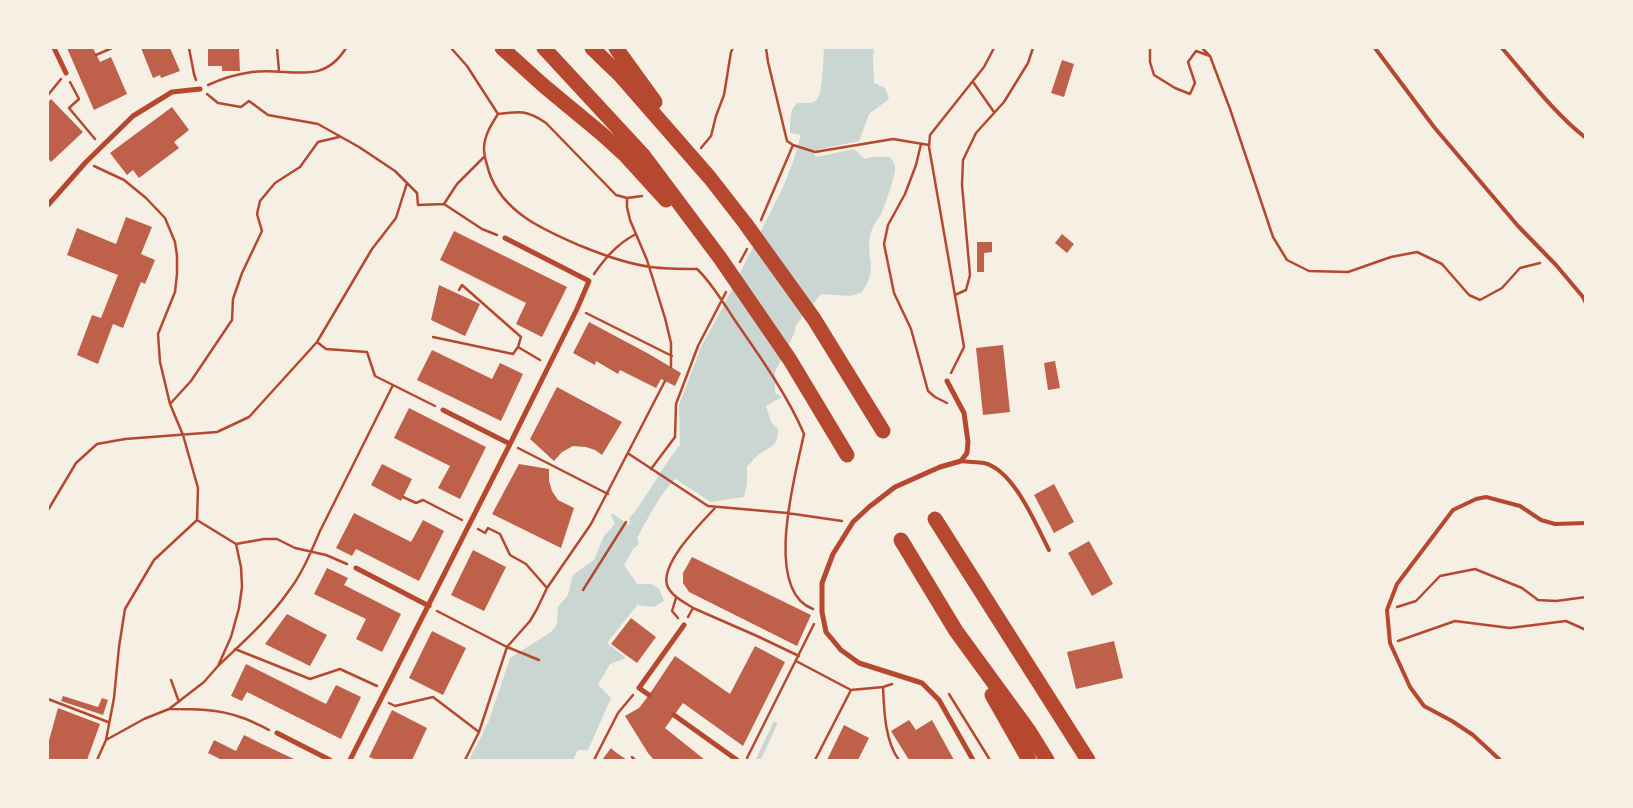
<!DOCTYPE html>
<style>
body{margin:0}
#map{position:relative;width:1633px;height:808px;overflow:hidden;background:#f6efe4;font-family:Rubik,sans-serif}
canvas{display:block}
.frame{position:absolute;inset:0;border:49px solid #f6efe4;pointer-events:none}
</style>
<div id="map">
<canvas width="1633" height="808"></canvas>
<div class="frame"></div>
</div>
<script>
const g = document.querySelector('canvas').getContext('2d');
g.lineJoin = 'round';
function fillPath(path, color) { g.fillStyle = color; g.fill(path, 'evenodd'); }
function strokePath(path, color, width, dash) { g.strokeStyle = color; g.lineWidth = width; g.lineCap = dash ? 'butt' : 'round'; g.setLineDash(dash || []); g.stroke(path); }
fillPath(new Path2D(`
 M824,48H874L873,56L874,83L885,88L889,99L869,114L859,141L812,151L816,157L854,149L865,159C873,156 881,156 889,157C892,159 895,163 895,167C896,175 885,204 882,212C878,220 871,227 870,237C866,262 879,268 861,293L850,296L821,294L796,325L794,334L775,372V393L782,397L766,406L771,422L778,429C778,448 771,445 758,455C754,458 751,463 747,467V484L744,497L711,502L677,480L676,478C660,494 648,518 637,538L639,544L633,549L624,565L637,584H651L659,589L664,601L654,607L637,605L607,643L626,658L610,664L598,685L611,698L588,750H578L573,760H469L488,723L510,658L551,632L557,624L558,607L568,595L573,575L594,560L604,536L615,524L611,515L612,513L629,525L630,521L629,519C648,496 661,468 680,445L679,405L702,345L722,309L784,185L793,162L801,135L790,133C789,84 809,113 818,98C823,88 823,60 824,48Z`), '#c9d6d2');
strokePath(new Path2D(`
 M758,760L775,724`), '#c9d6d2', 4.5);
fillPath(new Path2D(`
 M67,48H93L100,62L111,57L127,94L94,110Z
 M141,48H170L180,71L161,78L160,75L153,78Z
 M208,48H239L240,71H222V66H208Z
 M1062,60L1074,64L1064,97L1051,93Z
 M51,99L83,132L51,162L48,158V102Z
 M172,107L189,130L174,142L179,148L139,178L133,170L127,175L110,153Z
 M126,217L152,227L141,254L155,260L145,284L141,282L123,328L113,324L98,364L77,355L92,315L101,318L118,275L67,255L77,228L116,244Z
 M454,231L567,287L542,337L516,324L526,303L440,260Z
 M1062,234L1074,244L1067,253L1055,243Z
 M977,242H992V252L984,253V272H977Z
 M439,285L480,304L465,336L431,320Z
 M589,322L649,354L681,373L675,386L661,379L656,388L620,370L618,374L596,361L595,365L573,353Z
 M1003,345L1010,412L983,415L976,348Z
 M432,350L492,379L500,363L523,374L501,421L417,380Z
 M1055,361L1060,388L1048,390L1044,363Z
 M557,387L622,422L602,455L595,450L586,447L573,446L562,452L554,461L530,439Z
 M409,408L486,447L460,499L438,488L450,466L394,438Z
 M382,464L412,479L401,501L371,485Z
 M519,464L549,469V481L552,491L558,500L574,508L561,548L492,514Z
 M1054,484L1074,522L1054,533L1034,495Z
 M354,513L411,542L423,520L444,531L419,581L356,549L352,556L336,548Z
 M1089,541L1113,584L1092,596L1068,553Z
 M473,550L506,567L484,611L451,595Z
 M692,557L811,615L797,646L689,592L683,583V573Z
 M327,568L348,578L344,585L401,614L382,652L356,639L366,619L314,594Z
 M287,614L327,635L310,666L265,644Z
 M631,618L656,637L637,663L611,644Z
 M432,631L466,648L443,695L409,678Z
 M1114,641L1123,678L1076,689L1067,652Z
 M755,646L785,662L743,746L683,703L665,728L705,760H654L648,753L625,716L639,708L649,695L675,656L730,694Z
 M246,664L326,704L336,685L361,697L341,739L247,692L242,701L231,696Z
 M63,696L98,707L102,698L108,700L103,715L61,701Z
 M58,708L100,724L87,760H48V744Z
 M392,710L427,728L412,760H377L369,757Z
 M909,720L916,730L932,720L954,760H909L891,731Z
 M844,725L869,738L858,760H827Z
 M244,735L262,744L296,760H222L208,753L214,740L236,751Z
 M611,748L614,751L627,760H602Z`), '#bf614a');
strokePath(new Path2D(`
 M189,48L194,74L196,80
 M277,48L279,71
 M451,48L467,66L498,114
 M766,48L768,62L787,141L793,145L815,152L893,139L929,145
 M1150,48V62L1154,75L1175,88L1190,94L1195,83L1188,62L1196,51L1210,56L1230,109L1273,237L1287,260L1309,271L1348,272L1391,257L1417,252L1442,264L1469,295L1480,300L1502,288L1520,268L1540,263
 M1202,48L1209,55
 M96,55L112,48
 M70,82L79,99L69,108L95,139
 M973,82L994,112
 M208,85C221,79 237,74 252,72C290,67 322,87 346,48
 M207,94L218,103L241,107L249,101L268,115L318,124L359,147L395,171L417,193L418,205L444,204L482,229L497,235
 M48,95L61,79
 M498,114C491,125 484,136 484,149C484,157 487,164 489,172C503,213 544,230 581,246C603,255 627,264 651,267C666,269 682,269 697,269C712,283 724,304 736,322C759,355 788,396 804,434C796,473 762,590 813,609
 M498,114C520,111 527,110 546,123L616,195L627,198L642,196
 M921,144L916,165L905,194L888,225L884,244L894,293L911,329L928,391L935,397L947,403
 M701,148L711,136L716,116L724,95L731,52L733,48
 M94,166L124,180L146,198L165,218L175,242L177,256V274L175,292L158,334L160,362L170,404L183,435L198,488L197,520L236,544L241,567L242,587L239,608L231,637L218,666L204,682L169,709L144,719L106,740L97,760
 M627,198V207L630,220L647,260L665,318L671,343V367
 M444,204L457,184L485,156
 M761,220L793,145
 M740,262L747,249
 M594,274C606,257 617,244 636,234
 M955,295L966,290L970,275L962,185L963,160L976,133L1004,102L1028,63L1033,48
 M586,313L672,356
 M433,337L513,354L518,347L521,337L462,285L459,290
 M317,342L326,349L367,352L375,376L435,406
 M518,347L540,360
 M951,373L964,347L929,147L930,135L984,67L994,48
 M170,404L191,381L232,320L233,299L242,273L262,231L257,214L260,201L275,183L300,167L318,142L339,137
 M518,448L608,494
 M629,454L708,506L787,513L842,521
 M651,469L675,437L676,404L698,346L726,292
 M403,497L416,503L423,500L462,520
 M48,510L76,463L97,444L125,439L217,432L249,417L317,342L372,249L396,218L407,183
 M478,529L485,533L488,528L500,534L510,555L526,564L547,588
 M236,544L264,539H277L295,548L326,555L347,564
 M583,590L626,522
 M676,598L672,611L678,618
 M1397,607L1416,601L1440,576L1475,569L1522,588L1538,600L1556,601L1586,597
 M693,608L757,636L799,656
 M437,611L507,647L539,660
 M688,617L693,608C684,602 671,596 667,585C661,563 700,524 715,508
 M1398,641L1455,621L1510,628L1566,621L1586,630
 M235,649L310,679L340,669L377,686
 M796,661L851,690L883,687L892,684
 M219,665C243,642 269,619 288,592C302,574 311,552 320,531L393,385
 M171,680L179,702
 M883,687C884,710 885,742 899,760
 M949,694L990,760
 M48,699L108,722
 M389,703L395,706L433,697L479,732
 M170,709C192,709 219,709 240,717C250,720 259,725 269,730
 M106,740L114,698L119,647L125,609L154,560L197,520
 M632,757L635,760
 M747,758L814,624
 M465,760L479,732L507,647L530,621L537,609L547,588L591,524L665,381
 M594,760L618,713L633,695
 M815,760L851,690`), '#b5482f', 2.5);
strokePath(new Path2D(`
 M1375,48L1434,127L1518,226L1556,265L1583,297L1586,303
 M1502,48C1528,78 1554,113 1586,138
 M961,461C968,462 977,462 984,463C1014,470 1036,525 1049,550
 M1500,760L1473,735L1452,721L1424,706L1410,687L1390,643L1387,610L1397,584L1453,510L1476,499L1486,497L1520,506L1541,520L1555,524L1586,523`), '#b5482f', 4);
strokePath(new Path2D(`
 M54,48L66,73
 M48,205L86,162L133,116L172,92L200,89
 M947,381L964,413L968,442L967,453L961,461L940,467L895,487L869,507L853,522L833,554L822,583V612L826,632L841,650L859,663L922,683L939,700L973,760
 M443,410L510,444
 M356,568L429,606
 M649,695L639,688L684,625
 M674,715L737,760
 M277,733L330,760
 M350,760L510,444L577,309L589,281L505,238`), '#b5482f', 5);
strokePath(new Path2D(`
 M502,48L544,86L602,134L625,155L666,200
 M544,48L643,155L720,258L790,360L847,455
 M592,48L620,75L710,178L745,223L814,319L883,431
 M616,48L655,102
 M935,519L1088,760
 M901,540L956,631L1029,731L1047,760
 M992,695L1029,760`), '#b5482f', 15);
</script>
